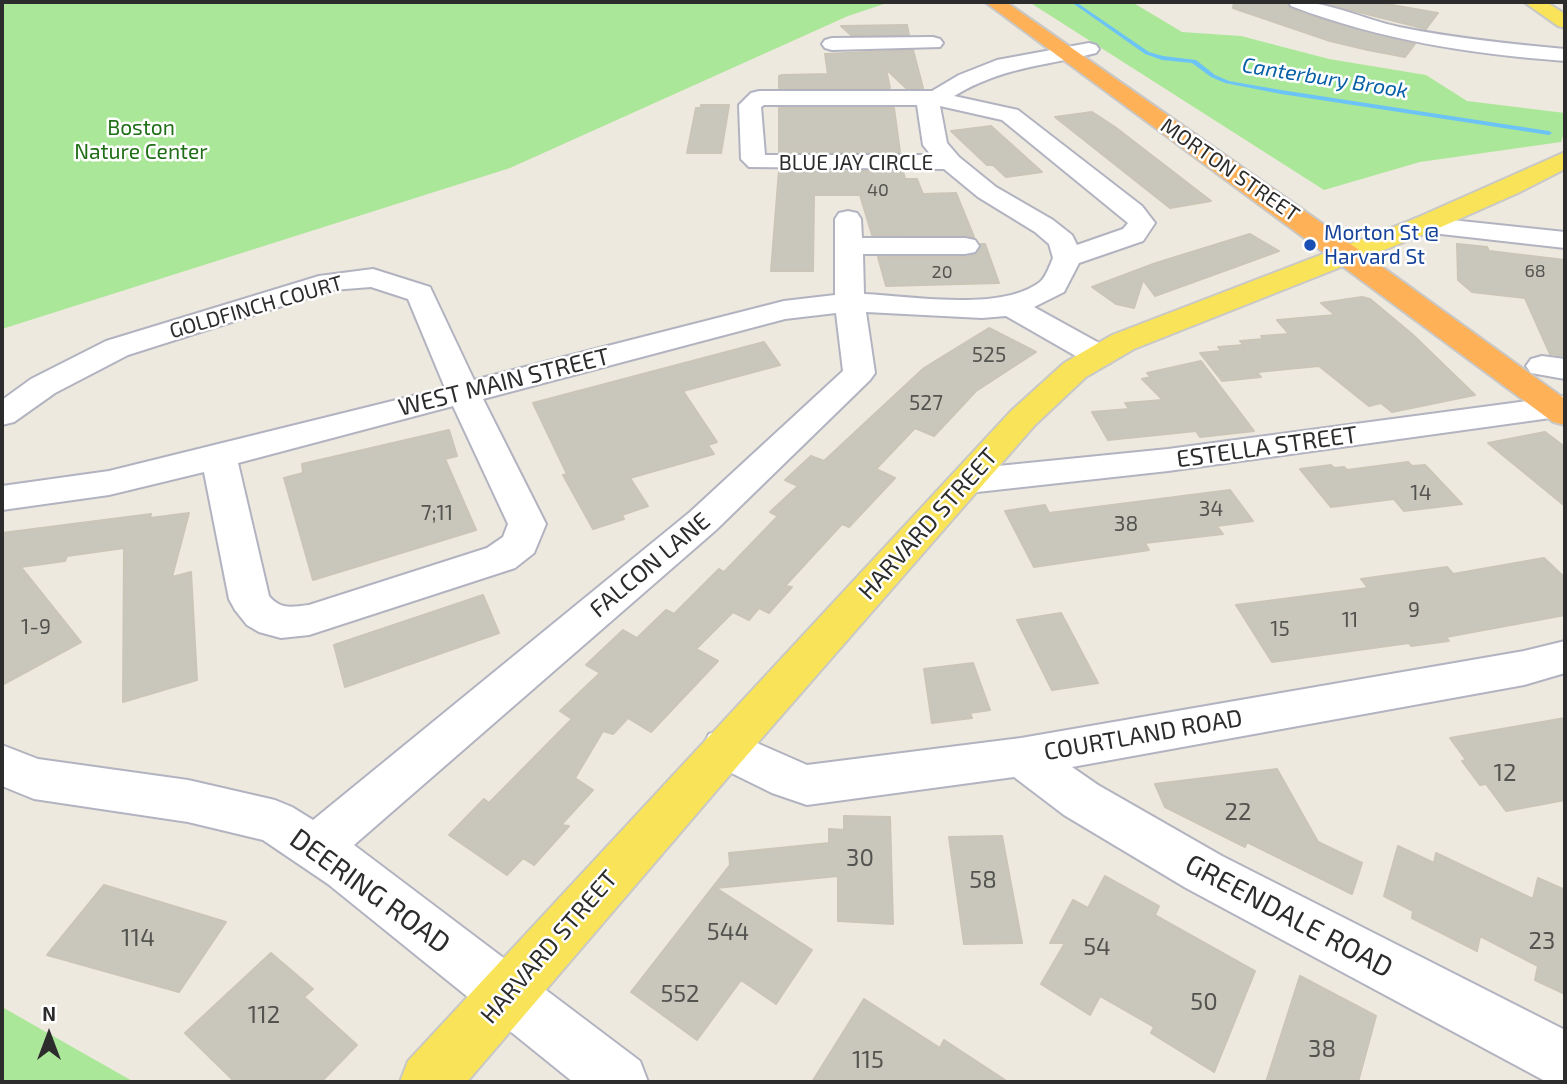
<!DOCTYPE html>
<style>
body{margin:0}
#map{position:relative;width:1567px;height:1084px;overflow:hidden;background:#eee9de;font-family:"Exo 2",sans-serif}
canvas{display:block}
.frame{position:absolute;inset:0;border:4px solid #2c2c2c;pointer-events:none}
.north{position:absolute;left:14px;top:1000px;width:70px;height:70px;-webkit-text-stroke:5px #fff;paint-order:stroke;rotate:0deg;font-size:19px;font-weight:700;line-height:28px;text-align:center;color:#2c2c2c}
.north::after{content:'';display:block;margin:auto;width:24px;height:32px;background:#2c2c2c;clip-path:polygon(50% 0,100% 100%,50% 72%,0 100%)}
</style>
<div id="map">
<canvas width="1567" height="1084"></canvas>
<div class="frame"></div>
<div class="north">N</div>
</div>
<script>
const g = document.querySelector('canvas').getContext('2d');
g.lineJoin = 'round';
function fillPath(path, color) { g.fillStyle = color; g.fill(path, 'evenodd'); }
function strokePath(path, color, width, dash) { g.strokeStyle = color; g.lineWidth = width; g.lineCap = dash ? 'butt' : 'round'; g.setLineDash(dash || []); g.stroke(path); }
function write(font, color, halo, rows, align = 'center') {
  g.font = font + ' "Exo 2",sans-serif'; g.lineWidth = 5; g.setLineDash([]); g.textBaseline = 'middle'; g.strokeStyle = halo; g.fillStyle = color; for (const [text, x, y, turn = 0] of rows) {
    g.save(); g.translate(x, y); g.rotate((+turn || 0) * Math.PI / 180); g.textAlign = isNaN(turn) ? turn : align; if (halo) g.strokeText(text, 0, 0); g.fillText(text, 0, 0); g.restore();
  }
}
fillPath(new Path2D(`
 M2,2H890L848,16L510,168L2,329Z
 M1029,2H1132L1182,32L1241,36L1329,59L1426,75L1467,101L1565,113V130L1561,142L1420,162L1324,190Z
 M2,1007L134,1082H2Z`), '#abe798');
fillPath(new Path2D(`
 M1071,2H1076L1149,52L1163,56L1196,60L1215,75L1229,81L1281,90L1549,131L1552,133L1549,135L1281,94L1225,83L1211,77L1192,63L1162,60L1145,54Z`), '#6cc3f5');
const building = new Path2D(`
 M1234,2H1286L1290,8L1324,20L1415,44L1405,57L1368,50L1330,41L1233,8Z
 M1319,2H1375L1438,13L1426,29Z
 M907,25L909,35H851L841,26Z
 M913,50L923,88H906L886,69L890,88H779V76L782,75L828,74L825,54Z
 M701,105H729L721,153H687L696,108H701Z
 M779,108H894L900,152H779Z
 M1092,112L1115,127L1211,201L1170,208L1055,117Z
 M991,126L1042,172L1006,177L993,165H987L951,131Z
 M779,170L903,171L905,179H917L923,194L956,193L974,237L872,235L860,195H814L813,271H771Z
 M1250,234L1279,251L1155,296L1143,280L1134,308L1116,304L1092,287L1156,263Z
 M981,244H985L999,283L886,286L878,257H966L977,253Z
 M1457,244L1487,247L1489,251L1565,260V356L1550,354L1525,298L1472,292L1458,280Z
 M1362,297L1370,299L1412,334L1475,395L1392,412L1381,403L1369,406L1319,366L1257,372L1261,377L1222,381L1200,353L1221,351L1218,347L1244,345L1240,341L1263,339L1261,336L1289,334L1277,320L1335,315L1321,303Z
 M989,328L1036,352L976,391L934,436L915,428L876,469L895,478L849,527L842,524L785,586L792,587L769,613L759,608L749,620L733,612L696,649L718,661L651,732L628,718L613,734L603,731L575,778L593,790L561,825L569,826L534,865L523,858L507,875L449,835L484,799L489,803L572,719L560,711L600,673L586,665L623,630L637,638L666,610L674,614L719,569L724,572L778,516L770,512L798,486L785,480L811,456L824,461L924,368Z
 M764,342L780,365L683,391L717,442L708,445L714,454L630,478L648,506L622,515L624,519L593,529L563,475L567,474L533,403Z
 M1201,361L1254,431L1200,437L1196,431L1108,440L1092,412L1129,409L1125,403L1163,400L1142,379L1151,377L1147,373Z
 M449,430L457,456L445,459L476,530L313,580L284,478L303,473L302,464Z
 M1545,432L1565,447V506L1488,443Z
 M1408,462L1412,466L1425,465L1462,504L1404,511L1394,499L1331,507L1300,469L1331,465L1334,468L1344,467L1347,470Z
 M1230,490L1253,521L1217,526L1223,534L1145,543L1149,550L1034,567L1005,511L1045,505L1049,513Z
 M189,513L172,577L191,572L197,680L123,702L124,548L67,556L65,561L21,567L81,642L2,685V533L151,514L150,518Z
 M1544,558L1565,578V615L1446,637L1449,641L1411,646L1409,643L1272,662L1236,605L1368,588L1361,579L1447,567L1453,574Z
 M483,595L499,633L345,687L334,645Z
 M1061,613L1098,683L1052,690L1017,620Z
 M973,663L990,710L970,713L972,718L932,723L924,669Z
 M1565,718V800L1506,811L1486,784L1480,785L1462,761L1466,760L1450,738Z
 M1277,769L1318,842L1362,863L1352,894L1247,842L1245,847L1165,807L1155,784Z
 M844,816L890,817L893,924L838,921V876L716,888L812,950L776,1004L741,980L697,1040L631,992L730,865L729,853L829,843V829L844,830Z
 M1002,836L1022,943L964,944L949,837Z
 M1398,846L1434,863L1436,853L1533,899L1538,878L1565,890V994L1535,980L1538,966L1480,936L1477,951L1412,918L1413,911L1384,896Z
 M1105,876L1159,906L1155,915L1255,971L1214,1072L1151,1033L1154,1027L1100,996L1090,1015L1041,984L1065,943H1050L1073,900L1088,908Z
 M104,885L226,922L179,992L47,955Z
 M271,953L313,989L304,997L357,1045L321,1082H235L185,1033Z
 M1300,976L1376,1016L1358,1082H1266Z
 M864,999L940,1048L944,1040L1008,1082H812Z`);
fillPath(building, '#c9c7bc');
strokePath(building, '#cac5b7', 2);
const minor = new Path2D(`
 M1289,2C1326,0 1362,19 1399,27C1454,38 1509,44 1565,49V61C1471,54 1380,40 1291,6Z
 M933,37L940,39L943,43L940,47L832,50L825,48L822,44L825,40L832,38Z
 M1089,43L1096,45L1099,49L1096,53C1044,66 1002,67 954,96L1018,110L1142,206L1155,223L1143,241L1079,263L1064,292L1034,307L1110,349L1115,356L1110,363L1099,365L1088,363L1006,316L982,318L866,312L875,373L870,380L716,530L354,845L640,1061L648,1082H573L328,884L263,840L188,822L34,799L2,786V745L38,759L188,780L275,800L292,807L313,820L690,512L843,371L836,313L785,319L483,399L546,524L534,553L515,568L309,635L281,638L259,632L247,625L235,610L229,599L204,472L109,495L2,510V486L109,471L445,388L408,299L371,287L332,290L128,355L55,393L14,422L2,425V400L31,379L106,341L319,276L373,269L430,287L474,380L784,301L835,295V219L839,213L848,211L857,213L861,219L862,238H965L975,240L979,246L975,252L965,254H863L864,294C913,296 1000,312 1040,282C1046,277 1050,265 1053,258L1049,244L1035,232L978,197L944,169L749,167L741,159L739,105L751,93L759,91H932L959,75L997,60ZM764,105H917L923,145L931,155H765L761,107ZM940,106L1002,120L1128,223L1123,229L1077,245L1072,235L1053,220L996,187L959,157L947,143ZM453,406L508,524L503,537L487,548L309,605C291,607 281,610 269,596L238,463Z
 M1423,217L1565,232V248L1414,231L1410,225L1414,219Z
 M1542,356L1565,359V379L1531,373L1526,366L1531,359Z
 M1565,396V416L1168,471L968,493L955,489L950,481L955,473L968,469L1168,449Z
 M1565,641V673L1524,685L1072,767L1098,785L1222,856L1565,1030V1082L1545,1081L1186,888L1064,815L1014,777L807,805L772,793L709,762L702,748L709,734L725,729L807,765L1021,738L1524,651Z`);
const major = new Path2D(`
 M1524,2H1546L1565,14V28L1558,26Z
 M1565,152V169L1518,193L1432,231L1134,349L1086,377L1035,425L741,762L467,1082H400L408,1061L1011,411L1064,363L1112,335L1414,219Z`);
const highway = new Path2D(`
 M985,2H1006L1320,222L1565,399V425L1553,422Z`);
strokePath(minor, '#b2b3c0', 4);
strokePath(major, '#c8c8c8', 4);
strokePath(highway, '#c8c8c8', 4);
fillPath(minor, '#fff');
fillPath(major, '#f8e359');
fillPath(highway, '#ffb158');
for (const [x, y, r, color] of [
 [1310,245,7,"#1a4fb4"]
]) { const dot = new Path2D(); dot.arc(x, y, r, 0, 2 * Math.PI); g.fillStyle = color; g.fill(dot); strokePath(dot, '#fff', 2.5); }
write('18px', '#535350', null, [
 ["40",878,190],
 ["68",1535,271],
 ["20",942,272]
]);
write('italic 21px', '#065fa6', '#fff', [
 ["Canterbury Brook",1325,78,9]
]);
write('21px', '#206f17', '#fff', [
 ["Boston",141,128],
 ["Nature Center",141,152]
]);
write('21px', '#2c2c2c', '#fff', [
 ["BLUE JAY CIRCLE",856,163],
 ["MORTON STREET",1230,170,35],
 ["GOLDFINCH COURT",256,307,-16]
]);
write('21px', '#164399', '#fff', [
 ["Morton St @",1324,233],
 ["Harvard St",1324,257]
], 'left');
write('21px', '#535350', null, [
 ["525",989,355],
 ["527",926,403],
 ["14",1421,493],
 ["34",1211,509],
 ["7;11",437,513],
 ["38",1126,524],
 ["9",1414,610],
 ["11",1350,620],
 ["1-9",36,627],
 ["15",1280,629]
]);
write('24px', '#2c2c2c', '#fff', [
 ["WEST MAIN STREET",504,382,-14],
 ["ESTELLA STREET",1267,447,-8],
 ["HARVARD STREET",928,524,-48],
 ["FALCON LANE",650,565,-40],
 ["COURTLAND ROAD",1143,735,-10],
 ["HARVARD STREET",549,947,-49]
]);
write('24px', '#535350', null, [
 ["12",1505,773],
 ["22",1238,812],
 ["30",860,858],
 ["58",983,880],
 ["544",728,932],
 ["114",138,938],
 ["23",1542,941],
 ["54",1097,947],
 ["552",680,994],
 ["50",1204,1002],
 ["112",264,1015],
 ["38",1322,1049],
 ["115",868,1060]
]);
write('28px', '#2c2c2c', '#fff', [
 ["DEERING ROAD",370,891,36],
 ["GREENDALE ROAD",1289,916,28]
]);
</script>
